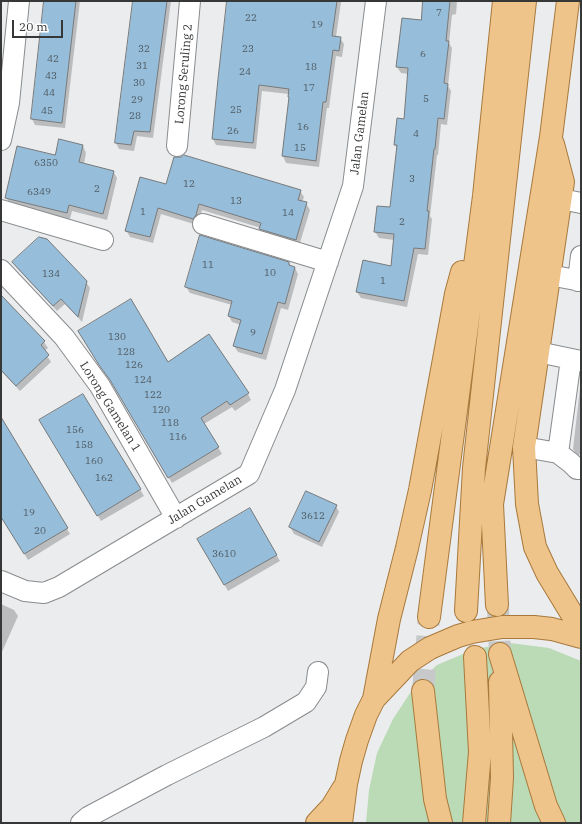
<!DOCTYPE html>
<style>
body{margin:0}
#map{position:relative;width:582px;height:824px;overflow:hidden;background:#eaecee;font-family:"IBM Plex Serif",serif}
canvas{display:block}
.frame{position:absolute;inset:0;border:2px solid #363737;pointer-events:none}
.scale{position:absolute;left:12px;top:20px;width:51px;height:18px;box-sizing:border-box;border:2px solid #363737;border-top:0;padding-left:5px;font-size:12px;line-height:14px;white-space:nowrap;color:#363737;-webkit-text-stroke:3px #fff;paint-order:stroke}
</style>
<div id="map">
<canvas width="582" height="824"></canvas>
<div class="frame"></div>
<div class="scale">20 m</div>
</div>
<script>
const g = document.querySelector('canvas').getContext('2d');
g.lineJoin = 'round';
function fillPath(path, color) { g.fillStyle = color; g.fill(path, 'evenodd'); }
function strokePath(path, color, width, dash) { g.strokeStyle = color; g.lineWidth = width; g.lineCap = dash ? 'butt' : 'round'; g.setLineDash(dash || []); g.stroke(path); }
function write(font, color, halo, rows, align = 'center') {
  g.font = font + ' "IBM Plex Serif",serif'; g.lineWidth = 3; g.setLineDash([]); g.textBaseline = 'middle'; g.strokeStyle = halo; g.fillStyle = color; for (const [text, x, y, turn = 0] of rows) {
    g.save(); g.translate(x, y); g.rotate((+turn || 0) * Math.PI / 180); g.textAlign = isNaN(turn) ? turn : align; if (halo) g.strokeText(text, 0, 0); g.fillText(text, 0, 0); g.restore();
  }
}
fillPath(new Path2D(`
 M510,643L549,648L581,661V823H366L369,790L377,753L393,719L414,687L437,665L475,649Z`), '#bbdab6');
fillPath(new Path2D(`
 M45,1H80L65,128L35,125L32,119Z
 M134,1H171L153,138L137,136L134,151L119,149L116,143Z
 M229,1H341V2L336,37L340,38L344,44L342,57L336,56L329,108H327L319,167L286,163L283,156L290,99L289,94L262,91L256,149L216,145L213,139Z
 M424,1H457L456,14L452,15L449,43L452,48L448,86L451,91L447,125L441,124L438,155H437L430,216L432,219L428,255L418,254L407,307L361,298L357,292L391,267L394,240L379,238L375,232L391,208L398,149L395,145L404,120L409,74L401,73L397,67L421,21Z
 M60,141L83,146L86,153L84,164L113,171L117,178L107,220L72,211L70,219L10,204L6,197L56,157Z
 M167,185L300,191L304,197L302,202L306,203L310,210L299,246L264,235L261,228L202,210L199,222L197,225L161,214L153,243L130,237L126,230Z
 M13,262L86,282L90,288L82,322L65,304L57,311L17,268Z
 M289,263L291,266L295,268L298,274L288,310L281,308L266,360L238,352L234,346L241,325L232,322L229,316L232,305L190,293L186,287Z
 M1,296L44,342L48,348L44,351L51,362L20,391L1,371Z
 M79,331L167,363L248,394L251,400L235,411L232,407L204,424L222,454L172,483L115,387L104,371Z
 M581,379V455L579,454V456L581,458V462L573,449Z
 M83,395L144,496L101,521L41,420Z
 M1,419L70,534L28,560L1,515Z
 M336,506L339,512L322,547L294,534L290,527Z
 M250,510L280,561L228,591L198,539Z
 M1,604L14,610L18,616L1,654Z`), '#0003');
const building = new Path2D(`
 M44,1H76L62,123L31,119Z
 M133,1H167L150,132L134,131L131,145L115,143Z
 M227,1H337L332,36L341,37L339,51L333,50L326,102H323L316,161L282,156L289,97H288L289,89L259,85L253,143L212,139L218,79Z
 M423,1H450L446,41H449L444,83L448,84L444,119L438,118L435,149H434L427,211H429L425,249L414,248L404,301L356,292L363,260L391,266L394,234L374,232L377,206L390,207L397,145H394L397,118L404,119L408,68L396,67L402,18L421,20Z
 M59,139L83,145L79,162L114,171L103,214L69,205L67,213L5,198L17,146L55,155Z
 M184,155L301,190L298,200L307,202L296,240L259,229L261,223L199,204L196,215L193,219L158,208L150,237L125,231L140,177L166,184L174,157H181Z
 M200,235L289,262V265L295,267L285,304L278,302L262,354L233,346L241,320L228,316L232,301L185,287Z
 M39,237L47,239L87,281L78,317L61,299L53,306L12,262Z
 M1,295L45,341L41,345L49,355L16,386L1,370Z
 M131,299L168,362L209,334L249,393L230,405L227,401L201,418L219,447L168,478L110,380L99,365L78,331Z
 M83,394L141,489L97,516L39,420Z
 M1,417L68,528L24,554L1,517Z
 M306,491L337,505L319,542L289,527Z
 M250,508L277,555L224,585L197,539Z`);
fillPath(building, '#96bedb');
strokePath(building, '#77797a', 1);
strokePath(new Path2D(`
 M498,608L500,654
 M423,691L429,617`), '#c6c8c9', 22, [22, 11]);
const minor = new Path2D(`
 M1,140L9,103L19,1
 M177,146L190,1
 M561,199L581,203
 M1,210L103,240
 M203,224L328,262
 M1,270L64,337L100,386L176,518
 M549,275L581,281
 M578,281L581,256
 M538,352L581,361
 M524,447L558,453L571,463L577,469H581
 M558,453L571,359
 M1,581L25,591L44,593L59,587L249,474L285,390L353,186L376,1
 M81,823L88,817L167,775L264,727L306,702L316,687L318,672`);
const major = new Path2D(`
 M553,144L563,182L524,447L527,504L535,547L547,573L581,629
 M497,605L492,504L551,137L568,1
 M466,611L474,468L525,1
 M429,617L484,196L504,1
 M500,654L546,806L554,823
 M423,691L435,799L441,823
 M374,699L389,619L407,548L420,490L456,294L462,272
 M317,823L332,807L343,789
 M341,823L346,784L351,761L357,740L366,715L374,699L410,661L430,648L458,636L472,632L502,627H534L552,629L581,637
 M474,823L480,752L475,657
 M499,823L502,778L500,682`);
strokePath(minor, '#898b8d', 22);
strokePath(major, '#a8793b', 24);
strokePath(minor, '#fff', 20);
strokePath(major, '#efc48b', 22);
write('10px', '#4e5960', null, [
 ["7",439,13],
 ["22",251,18],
 ["19",317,25],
 ["32",144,49],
 ["23",248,49],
 ["6",423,54],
 ["42",53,59],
 ["31",142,66],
 ["18",311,67],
 ["24",245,72],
 ["43",51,76],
 ["30",139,83],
 ["17",309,88],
 ["44",49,93],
 ["5",426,99],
 ["29",137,100],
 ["25",236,110],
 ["45",47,111],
 ["28",135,116],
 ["16",303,127],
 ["26",233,131],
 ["4",416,134],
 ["15",300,148],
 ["6350",46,163],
 ["3",412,179],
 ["12",189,184],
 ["2",97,189],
 ["6349",39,192],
 ["13",236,201],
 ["1",143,212],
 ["14",288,213],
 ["2",402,222],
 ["11",208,265],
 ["10",270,273],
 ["134",51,274],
 ["1",383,281],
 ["9",253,333],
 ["130",117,337],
 ["128",126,352],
 ["126",134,365],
 ["124",143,380],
 ["122",153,395],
 ["120",161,410],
 ["118",170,423],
 ["156",75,430],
 ["116",178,437],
 ["158",84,445],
 ["160",94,461],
 ["162",104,478],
 ["19",29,513],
 ["3612",313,516],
 ["20",40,531],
 ["3610",224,554]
]);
write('12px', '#363737', '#fff', [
 ["Lorong Seruling 2",184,74,-85],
 ["Jalan Gamelan",360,133,-83],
 ["Lorong Gamelan 1",110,407,58],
 ["Jalan Gamelan",205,500,-31]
]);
</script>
